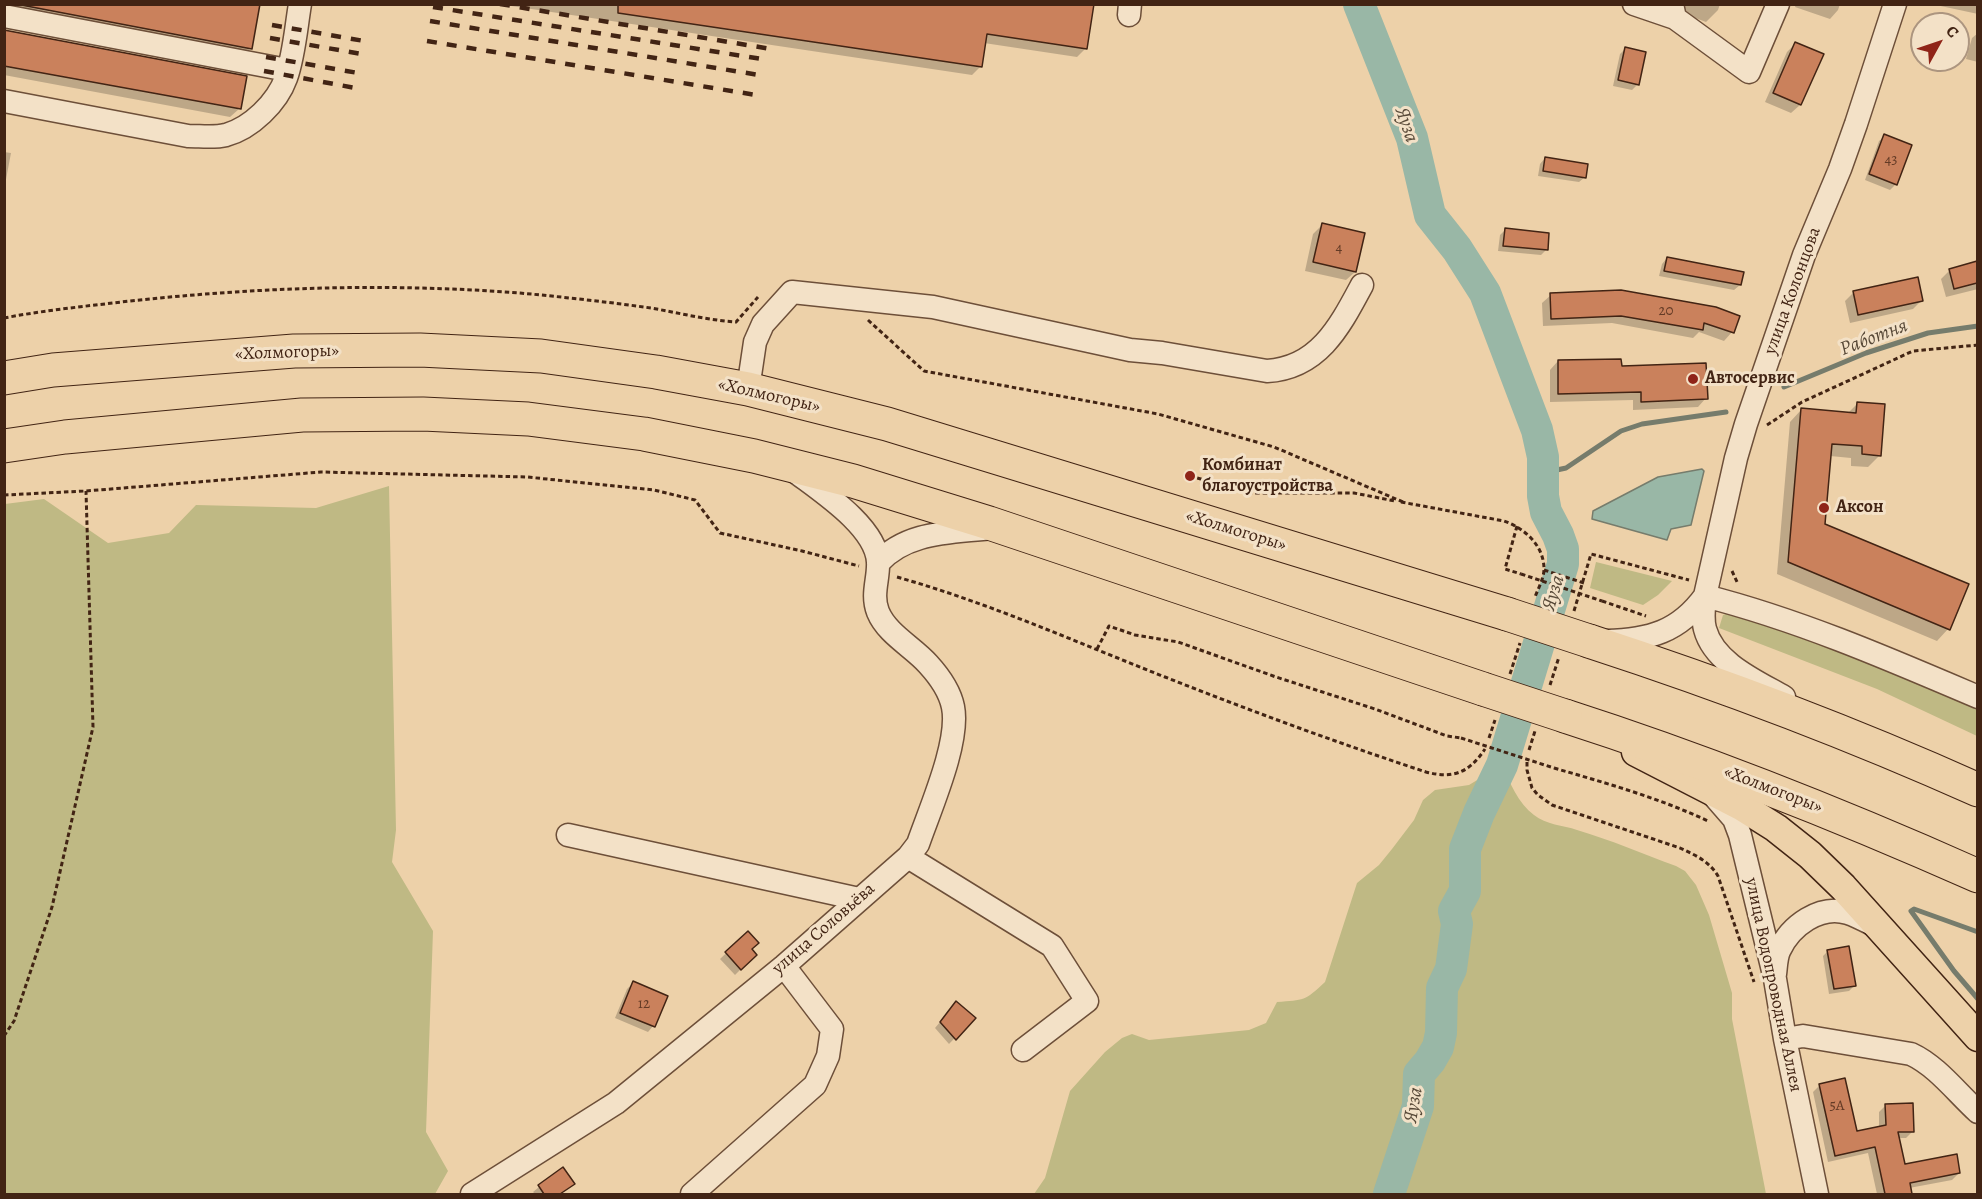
<!DOCTYPE html>
<meta charset="utf-8">
<style>
body{margin:0}
#map{position:relative;width:1982px;height:1199px;overflow:hidden;background:#edd1a9;font-family:Alegreya,serif}
canvas{display:block}
.frame{position:absolute;inset:0;border:6px solid #422414;pointer-events:none}
.north{position:absolute;left:1910px;top:12px;width:60px;height:60px;box-sizing:border-box;background:#f3e1c7;border:2px solid #ac957f;border-radius:50%;rotate:50deg;font-size:16px;font-weight:700;line-height:24px;text-align:center;color:#422414}
.north::after{content:'';display:block;margin:auto;width:21px;height:27px;background:#8f2418;clip-path:polygon(50% 0,100% 100%,50% 72%,0 100%)}
</style>
<div id="map">
<canvas width="1982" height="1199"></canvas>
<div class="frame"></div>
<div class="north">С</div>
</div>
<script>
const g = document.querySelector('canvas').getContext('2d');
g.lineJoin = 'round';
function fillPath(path, color) { g.fillStyle = color; g.fill(path, 'evenodd'); }
function strokePath(path, color, width, dash) { g.strokeStyle = color; g.lineWidth = width; g.lineCap = dash ? 'butt' : 'round'; g.setLineDash(dash || []); g.stroke(path); }
function write(font, color, halo, rows, align = 'center') {
  g.font = font + ' Alegreya,serif'; g.lineWidth = 6; g.setLineDash([]); g.textBaseline = 'middle'; g.strokeStyle = halo; g.fillStyle = color; for (const [text, x, y, turn = 0] of rows) {
    g.save(); g.translate(x, y); g.rotate((+turn || 0) * Math.PI / 180); g.textAlign = isNaN(turn) ? turn : align; if (halo) g.strokeText(text, 0, 0); g.fillText(text, 0, 0); g.restore();
  }
}
fillPath(new Path2D(`
 M389,486L396,830L392,862L433,931L426,1132L448,1171L435,1194H5V504L44,499L108,543L169,533L196,505L316,508Z
 M1596,562L1672,581L1658,595L1643,605L1590,588Z
 M1735,611L1898,673L1977,708V736L1877,689L1719,628L1723,615Z
 M1502,765C1510,783 1518,803 1534,815C1546,825 1563,825 1577,830C1611,840 1643,854 1676,866L1685,871L1696,885L1709,915L1732,993V1019L1766,1194H1034L1045,1178L1070,1091L1105,1052L1122,1038L1132,1034L1149,1040L1249,1030L1266,1023L1277,1002C1304,1000 1305,1001 1325,982L1357,883L1379,865L1392,849L1414,820L1423,800L1435,790L1469,785Z`), '#bfb984');
const water = new Path2D(`
 M1702,469L1704,471L1691,525L1671,529L1667,540L1592,519L1593,511L1658,477Z`);
fillPath(water, '#99b7a6');
strokePath(water, '#767c6c', 1.5);
fillPath(new Path2D(`
 M4,4H258L250,49L241,57L4,12Z
 M498,4H1092L1086,48L1077,57L984,43L981,66L972,75Z
 M1676,4H1720L1718,10L1706,22L1674,10Z
 M1796,4H1840L1838,10L1830,19L1795,7Z
 M1978,4V14L1936,5L1937,4Z
 M4,31L245,77L239,109L230,117L4,75Z
 M1978,33V62L1966,59L1972,38Z
 M1795,44L1822,55L1800,105L1791,113L1765,102L1787,52Z
 M1625,49L1638,84L1632,90L1613,86L1620,54Z
 M1885,136L1896,184L1890,190L1865,180L1879,141Z
 M4,152L11,153L4,190Z
 M1545,158L1585,177L1579,182L1538,176L1540,164Z
 M1322,225L1363,234L1355,272L1346,280L1305,271L1313,234Z
 M1505,230L1547,249L1541,255L1498,251L1500,235Z
 M1667,258L1740,285L1734,290L1659,276L1662,264Z
 M1978,263V289L1946,297L1941,279L1950,270Z
 M1620,292L1732,332L1724,341L1699,332L1693,338L1612,323L1543,326L1542,303L1551,295Z
 M1854,292L1921,301L1913,309L1850,323L1845,301Z
 M1558,361L1620,368L1706,398L1698,407L1633,410V400L1550,402V370Z
 M1858,403L1880,455L1868,467L1851,466V458L1830,456L1824,525L1948,629L1937,641L1777,574L1790,422L1801,410L1847,414Z
 M747,933L750,950L755,955L735,975L720,959Z
 M1828,951L1854,986L1849,991L1829,994L1823,956Z
 M633,983L666,997L653,1026L648,1032L615,1018L627,989Z
 M951,1009L974,1018L949,1044L935,1028Z
 M1820,1085L1856,1133L1879,1128V1112L1886,1105L1913,1131L1906,1138H1898L1904,1166L1959,1173L1952,1180L1909,1188L1911,1194H1877L1868,1153L1828,1162L1813,1092Z
 M563,1169L573,1184L568,1189L560,1194H535L533,1192L539,1187Z`), '#0003');
strokePath(new Path2D(`
 M1784,387L1866,353L1928,333L1978,326
 M1543,473L1566,468L1621,431L1642,424L1726,412
 M1978,932L1914,909L1911,911L1954,971L1978,999`), '#767c6c', 5);
strokePath(new Path2D(`
 M1359,4L1412,138L1430,215L1457,249L1485,293L1537,430L1543,457V496L1546,512L1558,535L1563,549V564L1502,765L1479,813L1465,849V891L1454,911L1457,924L1451,969L1442,988L1441,1033L1438,1047L1430,1061L1419,1074L1418,1106L1389,1194`), '#99b7a6', 32);
const building = new Path2D(`
 M16,4H260L252,49Z
 M618,4H1094L1087,49L987,34L982,67L618,13Z
 M4,30L247,76L241,109L4,66Z
 M1795,42L1824,54L1801,105L1773,93Z
 M1625,47L1646,52L1639,85L1618,80Z
 M1884,134L1912,145L1897,185L1869,174Z
 M1545,157L1588,164L1586,178L1543,171Z
 M1322,223L1365,233L1356,272L1313,262Z
 M1505,228L1549,233L1548,250L1503,246Z
 M1667,257L1744,272L1741,285L1664,271Z
 M1977,261V283L1954,289L1949,269Z
 M1918,277L1923,301L1858,315L1853,291Z
 M1621,290L1716,307L1740,316L1734,333L1704,323L1703,330L1621,316L1551,319L1550,293Z
 M1621,359L1622,366L1706,363L1708,399L1641,402V392L1558,394V360Z
 M1857,402L1885,404L1881,456L1862,454V446L1832,444L1825,524L1969,584L1950,630L1788,562L1801,408L1856,413Z
 M748,931L759,943L752,949L757,955L741,970L725,952Z
 M1849,946L1856,986L1834,989L1827,950Z
 M633,981L668,996L655,1027L620,1013Z
 M956,1001L976,1018L956,1040L940,1022Z
 M1845,1078L1857,1131L1886,1125L1885,1104L1913,1103L1914,1132H1898L1905,1164L1957,1154L1960,1173L1910,1183L1912,1194H1885L1875,1147L1835,1156L1819,1084Z
 M563,1167L575,1184L560,1194H544L538,1185Z`);
fillPath(building, '#ca815c');
strokePath(building, '#422414', 1.5);
const minor = new Path2D(`
 M1634,4L1675,18
 M1672,4L1675,18L1749,72L1778,4
 M1129,15L1130,4
 M4,16L287,70
 M4,101L188,136C201,136 214,138 226,135C251,128 277,103 286,78C294,56 296,28 300,4
 M748,389L755,342L763,324L792,292L933,307L1130,350L1162,353L1267,371C1319,368 1340,326 1362,285
 M878,563C907,531 951,533 991,528
 M1705,596C1799,620 1889,659 1978,697
 M1705,596C1704,607 1702,618 1705,629C1714,663 1756,681 1784,697
 M1606,641C1649,640 1679,632 1705,596L1736,458L1746,424L1804,255L1840,169L1856,124L1895,4
 M1714,796L1734,819L1740,835L1775,979L1785,1039L1817,1194
 M568,835L859,899
 M908,857L1052,946L1087,1001L1023,1050
 M1775,974C1776,967 1776,958 1779,951C1790,926 1820,904 1848,913C1857,916 1866,921 1874,925
 M1785,1039L1803,1036L1911,1054C1937,1066 1957,1093 1978,1112
 M472,1194L616,1103L784,966L908,857L918,844C930,809 960,742 953,707C950,692 939,676 928,664C913,647 887,634 878,612C871,594 879,579 878,562C876,526 819,490 793,470
 M692,1194L815,1085L828,1056L832,1029L784,966`);
const major = new Path2D(`
 M1636,752L1741,806L1776,828L1810,855L1843,887L1978,1037`);
const highway = new Path2D(`
 M4,378L53,370L294,351L420,350L541,356L656,372L748,389L887,424L1507,614
 M4,446L65,437L302,415L423,414L528,419L644,434L754,456L853,481L989,523L1483,689
 M1589,641C1721,684 1851,733 1978,790
 M1565,716C1705,761 1843,816 1978,876`);
strokePath(minor, '#6d4f39', 25);
strokePath(major, '#422414', 31);
strokePath(highway, '#422414', 35);
strokePath(new Path2D(`
 M4,318C46,310 88,306 130,301C260,287 390,283 520,293C563,297 608,302 651,308C679,313 707,320 736,322L758,297
 M868,320L924,371L1158,414L1274,447L1403,502
 M1767,425L1802,402L1913,351L1978,345
 M1190,476L1251,493H1354L1395,501
 M4,495L86,491L321,472L527,477L654,490L695,500L720,533L802,551L859,566
 M1401,502L1504,521C1524,528 1544,545 1544,569C1544,578 1538,589 1535,597
 M1517,526L1505,569L1521,574
 M1544,570L1584,583
 M1732,571L1738,584
 M897,577C989,603 1076,642 1165,677C1251,711 1338,743 1426,772C1453,779 1469,773 1485,749
 M1602,601L1646,616
 M1574,611L1591,554L1689,580
 M1097,649L1109,626L1135,635L1178,642L1276,677L1375,709L1447,736L1461,738
 M1510,674L1520,643
 M1550,685L1559,657
 M1489,738L1495,720
 M1529,750L1535,731
 M1527,762V770L1532,788L1538,795L1552,805L1680,848C1695,855 1709,861 1718,876L1754,982
 M1554,768C1606,783 1659,798 1708,821
 M4,1036L14,1021L52,907L93,727L86,491`), '#422414', 3, [4.5, 3]);
strokePath(minor, '#f3e1c7', 22);
strokePath(major, '#edd1a9', 28);
strokePath(highway, '#edd1a9', 33);
strokePath(new Path2D(`
 M500,4L771,49
 M433,7L768,60
 M430,21L765,76
 M272,25L370,42
 M270,38L367,55
 M427,41L762,96
 M266,57L364,74
 M264,71L361,89`), '#422414', 4.5, [10, 10]);
const highwayBridge = new Path2D(`
 M1507,614L1589,641
 M1483,689L1565,716`);
strokePath(highwayBridge, '#422414', 35, []);
strokePath(new Path2D(`
 M1521,574L1602,601
 M1461,738L1554,768`), '#422414', 3, [4.5, 3]);
strokePath(highwayBridge, '#edd1a9', 33);
for (const [x, y, r, color] of [
 [1693,379,6,"#8f2418"],
 [1190,476,6,"#8f2418"],
 [1824,508,6,"#8f2418"]
]) { const dot = new Path2D(); dot.arc(x, y, r, 0, 2 * Math.PI); g.fillStyle = color; g.fill(dot); strokePath(dot, '#f3e1c7', 2); }
write('15px', '#643b26', null, [
 ["43",1891,160],
 ["4",1339,248],
 ["20",1666,311],
 ["12",644,1004],
 ["5А",1837,1106]
]);
write('18px', '#422414', '#f3e1c7', [
 ["улица Колонцова",1793,291,-70],
 ["«Холмогоры»",287,353,-2],
 ["«Холмогоры»",769,396,13],
 ["«Холмогоры»",1236,531,17],
 ["«Холмогоры»",1773,790,21],
 ["улица Соловьёва",824,929,-41],
 ["улица Водопроводная Аллея",1773,985,78]
]);
write('bold 18px', '#422414', '#f3e1c7', [
 ["Автосервис",1705,379],
 ["Комбинат",1202,466],
 ["благоустройства",1202,487],
 ["Аксон",1836,508]
], 'left');
write('italic 20px', '#584938', '#f3e1c7', [
 ["Яуза",1406,125,71],
 ["Работня",1874,338,-21],
 ["Яуза",1554,593,-73],
 ["Яуза",1414,1105,-80]
]);
</script>
